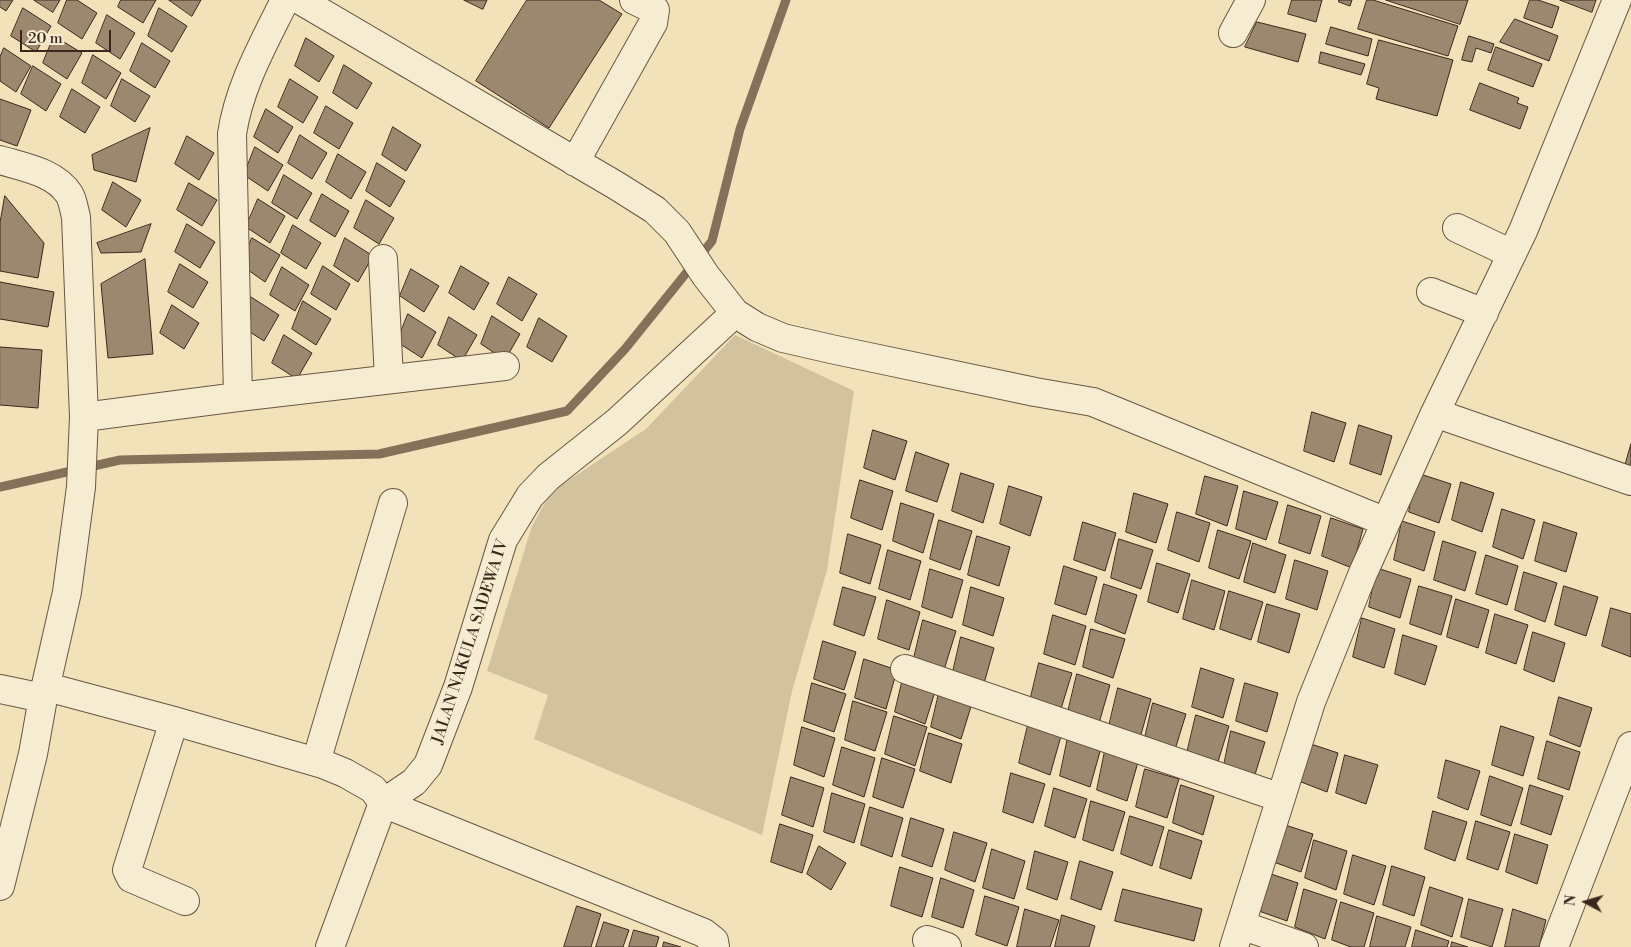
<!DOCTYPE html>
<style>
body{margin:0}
#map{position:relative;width:1631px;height:947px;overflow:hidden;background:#f1e2b9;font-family:"Libre Bodoni",serif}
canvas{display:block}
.north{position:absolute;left:1561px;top:877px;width:50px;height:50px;-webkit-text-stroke:4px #f6ecd2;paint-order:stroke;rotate:276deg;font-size:14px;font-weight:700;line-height:20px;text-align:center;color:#3d271c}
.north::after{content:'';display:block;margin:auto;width:18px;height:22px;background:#3d271c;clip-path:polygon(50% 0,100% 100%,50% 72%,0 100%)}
.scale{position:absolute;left:20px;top:30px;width:91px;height:22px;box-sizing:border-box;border:2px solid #3d271c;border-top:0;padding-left:6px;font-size:15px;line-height:18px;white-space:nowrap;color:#3d271c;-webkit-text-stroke:4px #f6ecd2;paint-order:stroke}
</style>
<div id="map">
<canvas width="1631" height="947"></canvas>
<div class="north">N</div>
<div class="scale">20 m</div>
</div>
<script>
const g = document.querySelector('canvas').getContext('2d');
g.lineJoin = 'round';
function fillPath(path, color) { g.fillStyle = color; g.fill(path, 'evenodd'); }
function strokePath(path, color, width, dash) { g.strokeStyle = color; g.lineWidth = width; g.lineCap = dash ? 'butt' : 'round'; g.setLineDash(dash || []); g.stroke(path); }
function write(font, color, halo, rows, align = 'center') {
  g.font = font + ' "Libre Bodoni",serif'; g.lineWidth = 4.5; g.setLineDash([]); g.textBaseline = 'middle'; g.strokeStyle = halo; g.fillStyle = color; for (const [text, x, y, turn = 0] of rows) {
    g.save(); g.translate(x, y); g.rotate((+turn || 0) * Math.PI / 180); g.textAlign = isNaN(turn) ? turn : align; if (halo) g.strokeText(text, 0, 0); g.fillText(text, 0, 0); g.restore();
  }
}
fillPath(new Path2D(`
 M735,335L854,391L827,570L792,691L762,835L534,739L548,695L487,671L532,526L551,492L646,429Z`), '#d2c29e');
strokePath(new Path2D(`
 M0,487L120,460L379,454L567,411L625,349L712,241L740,129L786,0`), '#84715a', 9);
const building = new Path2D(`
 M0,0H13L6,11L0,7Z
 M34,0H60L53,12Z
 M67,0H77L97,13L82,39L58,23Z
 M121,0H156L143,23L118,7Z
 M169,0H201L192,16Z
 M464,0H487L483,9Z
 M527,0H599L622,14L549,128L476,81Z
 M1292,0H1322L1316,22L1288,14Z
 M1339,0H1352L1350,6L1339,2Z
 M1367,0H1373L1458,26L1448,56L1358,29Z
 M1386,0H1468L1460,24Z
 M1530,0H1538L1559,7L1552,28L1524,18Z
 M1560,0H1596L1592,12Z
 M23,8L51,26L36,52L11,36Z
 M159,8L187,26L172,52L148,36Z
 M107,15L135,33L120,59L96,43Z
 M1515,19L1558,36L1549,61L1500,42Z
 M1257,22L1306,34L1298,62L1245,47Z
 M1331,27L1372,39L1368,56L1326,44Z
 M54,36L82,53L67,79L43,63Z
 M1469,36L1494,44L1491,53L1476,48L1472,62L1462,60Z
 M306,38L334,56L319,82L295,66Z
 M1379,40L1453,60L1437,116L1376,99L1379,88L1367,84Z
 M142,43L170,61L155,88L130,71Z
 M1496,47L1542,64L1533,87L1488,70Z
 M4,48L31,66L16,92L0,81V57Z
 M1321,52L1365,64L1361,75L1319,63Z
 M93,55L121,73L106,99L82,83Z
 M344,65L372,83L357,109L333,93Z
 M33,66L61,84L46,111L21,94Z
 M122,79L150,96L135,122L111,106Z
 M290,79L318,97L303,123L278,107Z
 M1480,83L1519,98L1517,103L1528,107L1520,129L1470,110Z
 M72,89L100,107L85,133L60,117Z
 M0,99L31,110L17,146L0,140Z
 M326,106L353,123L339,149L314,133Z
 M266,109L293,127L278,153L254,137Z
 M393,127L421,145L406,171L382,155Z
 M150,128L136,182L94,170L92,155Z
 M300,135L327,153L312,179L288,163Z
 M187,136L214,153L199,180L175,164Z
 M255,147L283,165L268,191L244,175Z
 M338,154L366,172L351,199L326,182Z
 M377,163L405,181L390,207L366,191Z
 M284,175L312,193L297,219L272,203Z
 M113,182L141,200L126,227L102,210Z
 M189,183L217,200L202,226L177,210Z
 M322,194L349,211L335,237L310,221Z
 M5,196L44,243L38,278L0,271V223Z
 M258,199L285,216L270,243L246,227Z
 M366,200L394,218L379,244L354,228Z
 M151,224L141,252L101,253L97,243Z
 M187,224L215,242L200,268L175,252Z
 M293,225L321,243L306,269L281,253Z
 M252,238L280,255L265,282L241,265Z
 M345,238L373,256L358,282L334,266Z
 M145,259L153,354L108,358L101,284Z
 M180,264L208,282L193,308L168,292Z
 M323,266L350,284L336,310L311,294Z
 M461,266L489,283L474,310L449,293Z
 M282,267L309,285L295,311L270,295Z
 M411,269L439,286L424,312L400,296Z
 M509,277L537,294L522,321L497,304Z
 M0,282L54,292L48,327L0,319Z
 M251,297L279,315L264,341L239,325Z
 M303,301L331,319L316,345L292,329Z
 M172,305L199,323L184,349L160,333Z
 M408,314L436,332L422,358L397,342Z
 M492,316L520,334L505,360L481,344Z
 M449,317L477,335L462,361L438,345Z
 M539,318L567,336L552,362L527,347Z
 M284,335L312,353L297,379L272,363Z
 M0,347L42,350L38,408L0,405Z
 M1312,412L1346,423L1334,462L1304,451Z
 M1359,425L1392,436L1381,475L1350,464Z
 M873,430L907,441L895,480L864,468Z
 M1631,444V467L1625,466Z
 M916,452L949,464L937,502L906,491Z
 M961,473L994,484L983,523L952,511Z
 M1417,473L1451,484L1439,523L1409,512Z
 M1205,476L1238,486L1227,526L1196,514Z
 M860,480L893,491L882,530L851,518Z
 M1461,482L1494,493L1482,532L1452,520Z
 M1009,486L1042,497L1030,536L1000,524Z
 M1244,491L1278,502L1266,540L1236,529Z
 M1134,493L1168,504L1156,543L1126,532Z
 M901,503L934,514L923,553L893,541Z
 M1288,505L1321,516L1310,554L1279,543Z
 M1502,509L1535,520L1523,559L1493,547Z
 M1177,512L1210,523L1199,562L1168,550Z
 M1331,518L1363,529L1352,568L1322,556Z
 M939,520L972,531L960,570L930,559Z
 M1402,521L1435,532L1424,571L1394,560Z
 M1083,522L1116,533L1105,571L1074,560Z
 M1544,522L1577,533L1566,572L1535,561Z
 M1218,530L1251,541L1239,579L1209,568Z
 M848,534L881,545L870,584L840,573Z
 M977,536L1010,547L999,586L968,575Z
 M1119,539L1153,550L1141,589L1111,578Z
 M1443,541L1476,552L1465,591L1434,580Z
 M1253,543L1286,555L1275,593L1244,582Z
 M888,550L921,561L910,600L879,589Z
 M1486,555L1518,566L1507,605L1476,594Z
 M1295,560L1328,571L1317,610L1286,599Z
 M1157,563L1190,574L1178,613L1148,602Z
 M1064,566L1097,577L1086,615L1055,604Z
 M1377,568L1411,579L1400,618L1369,607Z
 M930,569L963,580L952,618L922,607Z
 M1524,572L1557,583L1545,622L1515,610Z
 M1192,580L1225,591L1214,630L1183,619Z
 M1104,584L1137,595L1125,634L1095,622Z
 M1419,586L1452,596L1441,635L1410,624Z
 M1564,586L1598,597L1586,636L1555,625Z
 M843,587L876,597L864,636L834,625Z
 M971,587L1004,598L993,636L963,625Z
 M1229,591L1263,602L1251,640L1220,629Z
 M1456,599L1489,610L1478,648L1447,637Z
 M887,600L920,612L909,650L878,639Z
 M1267,604L1300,614L1289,653L1258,642Z
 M1611,608L1631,614V657L1602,646Z
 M1495,614L1528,625L1516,664L1486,653Z
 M1053,615L1086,626L1075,665L1044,654Z
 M1362,618L1395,629L1384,668L1353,657Z
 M923,620L956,631L944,670L914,658Z
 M1091,629L1125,639L1113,678L1083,667Z
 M1533,632L1565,643L1554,682L1524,670Z
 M1403,635L1437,646L1425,685L1395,674Z
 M961,637L994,648L983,687L952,676Z
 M823,641L856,652L844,690L814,679Z
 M864,659L897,670L886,709L855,698Z
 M1039,663L1072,673L1060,712L1030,701Z
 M1201,668L1234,679L1223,718L1192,707Z
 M904,674L937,685L925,724L895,712Z
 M1077,674L1110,685L1099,723L1068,712Z
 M812,683L846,694L834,732L804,721Z
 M1245,683L1278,693L1267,732L1236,721Z
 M1118,688L1151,699L1140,738L1109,726Z
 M940,689L973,700L961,739L931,727Z
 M1559,697L1592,708L1580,747L1550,735Z
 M853,701L887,712L875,751L845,740Z
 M1153,703L1186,714L1174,753L1144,742Z
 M1196,715L1229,726L1217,765L1187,753Z
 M894,716L927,727L915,766L885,754Z
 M1028,725L1061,736L1050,775L1019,763Z
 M1501,726L1534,737L1523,776L1492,765Z
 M802,727L835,738L824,777L794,765Z
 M1231,731L1265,742L1253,781L1223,770Z
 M929,733L962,744L951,783L920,771Z
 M1068,737L1101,748L1090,787L1060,776Z
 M1547,741L1580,752L1569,790L1538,779Z
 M1305,742L1338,753L1327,792L1296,780Z
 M842,747L875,758L864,797L833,785Z
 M1105,751L1138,762L1127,801L1097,790Z
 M1345,755L1378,765L1366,804L1336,793Z
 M882,758L915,769L903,808L873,797Z
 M1446,760L1480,771L1468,810L1438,798Z
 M1145,769L1179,779L1167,818L1136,807Z
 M1011,773L1045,784L1033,823L1003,812Z
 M1490,776L1523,788L1511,826L1481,815Z
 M791,777L824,788L813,827L782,815Z
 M1181,785L1214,796L1203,835L1173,823Z
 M1530,785L1563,796L1551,835L1521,824Z
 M1054,788L1087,799L1075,838L1045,826Z
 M832,793L865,804L854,843L824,832Z
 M1091,801L1125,812L1113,851L1083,840Z
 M870,807L903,818L892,857L861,845Z
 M1433,811L1467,822L1455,861L1425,849Z
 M1130,816L1164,827L1152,866L1121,854Z
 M911,818L944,829L932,867L902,856Z
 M1476,821L1510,832L1498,870L1467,859Z
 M1279,823L1313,834L1301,872L1271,861Z
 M780,824L813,835L802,873L771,862Z
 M1169,830L1202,841L1191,879L1160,868Z
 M954,832L987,843L975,882L945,870Z
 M1515,834L1548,845L1537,884L1506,872Z
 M1314,840L1347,851L1336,890L1305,878Z
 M819,846L846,863L831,890L807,874Z
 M992,849L1025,861L1014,899L983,888Z
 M1035,851L1068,862L1057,900L1027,889Z
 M1353,855L1386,866L1374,905L1344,894Z
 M1080,861L1113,872L1101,910L1071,899Z
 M1392,866L1425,877L1414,916L1383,905Z
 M900,867L933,878L922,917L891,906Z
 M1265,872L1298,883L1287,921L1256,910Z
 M941,878L974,890L963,928L932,917Z
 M1430,887L1463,898L1452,937L1421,925Z
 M1123,889L1202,909L1194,941L1115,921Z
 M1304,889L1337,900L1325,939L1295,927Z
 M985,896L1019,907L1007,946L976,935Z
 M1469,899L1503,909L1492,947L1461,937Z
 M1341,902L1374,913L1364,947H1351L1332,940Z
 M577,906L601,914L591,947H564Z
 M1025,909L1059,920L1050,947H1017Z
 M1513,909L1546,920L1539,947H1505Z
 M1062,915L1095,926L1089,947H1055Z
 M1377,916L1411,927L1405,947H1370Z
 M604,922L629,930L623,947H596Z
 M634,930L659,937L656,947H629Z
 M1416,930L1449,941L1447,947H1412Z
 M664,942L681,947H663Z
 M1452,942L1468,947H1451Z`);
fillPath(building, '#9b886e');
strokePath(building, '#3d271c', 1);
const minor = new Path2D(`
 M300,0L617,186L655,210L677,232L706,276L735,313L757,327L783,338L831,349L1035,392L1093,402L1386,522
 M1233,33L1251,0
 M0,160C23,167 55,172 69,194C73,200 74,210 76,217L84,417L81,487L67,592L43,698L33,754L0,886
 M575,162L653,23L655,10L634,0
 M1457,228L1512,254
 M383,259L389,379
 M1431,292L1484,313
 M238,397L232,134C239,86 264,43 285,0
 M1435,413L1631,481
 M84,417L238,397L505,366
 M905,669L1281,798
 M47,687L174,721L323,764L345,773L373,789L383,803L704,933L714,941L715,947
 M0,689L43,698
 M174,721L127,870L131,878L185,901
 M316,762L393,503
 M1241,925L1304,947
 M927,940L947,947
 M330,947L383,803L414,782L428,765L458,687L503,540L530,496L548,477L617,422L735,313
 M1234,947L1311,702L1363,573L1435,413L1523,231L1617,0
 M1554,947L1631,746`);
strokePath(minor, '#6a5643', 30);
strokePath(minor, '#f6ecd2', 28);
write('16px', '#3d271c', '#f6ecd2', [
 ["JALAN NAKULA SADEWA IV",471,642,-72]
]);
</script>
